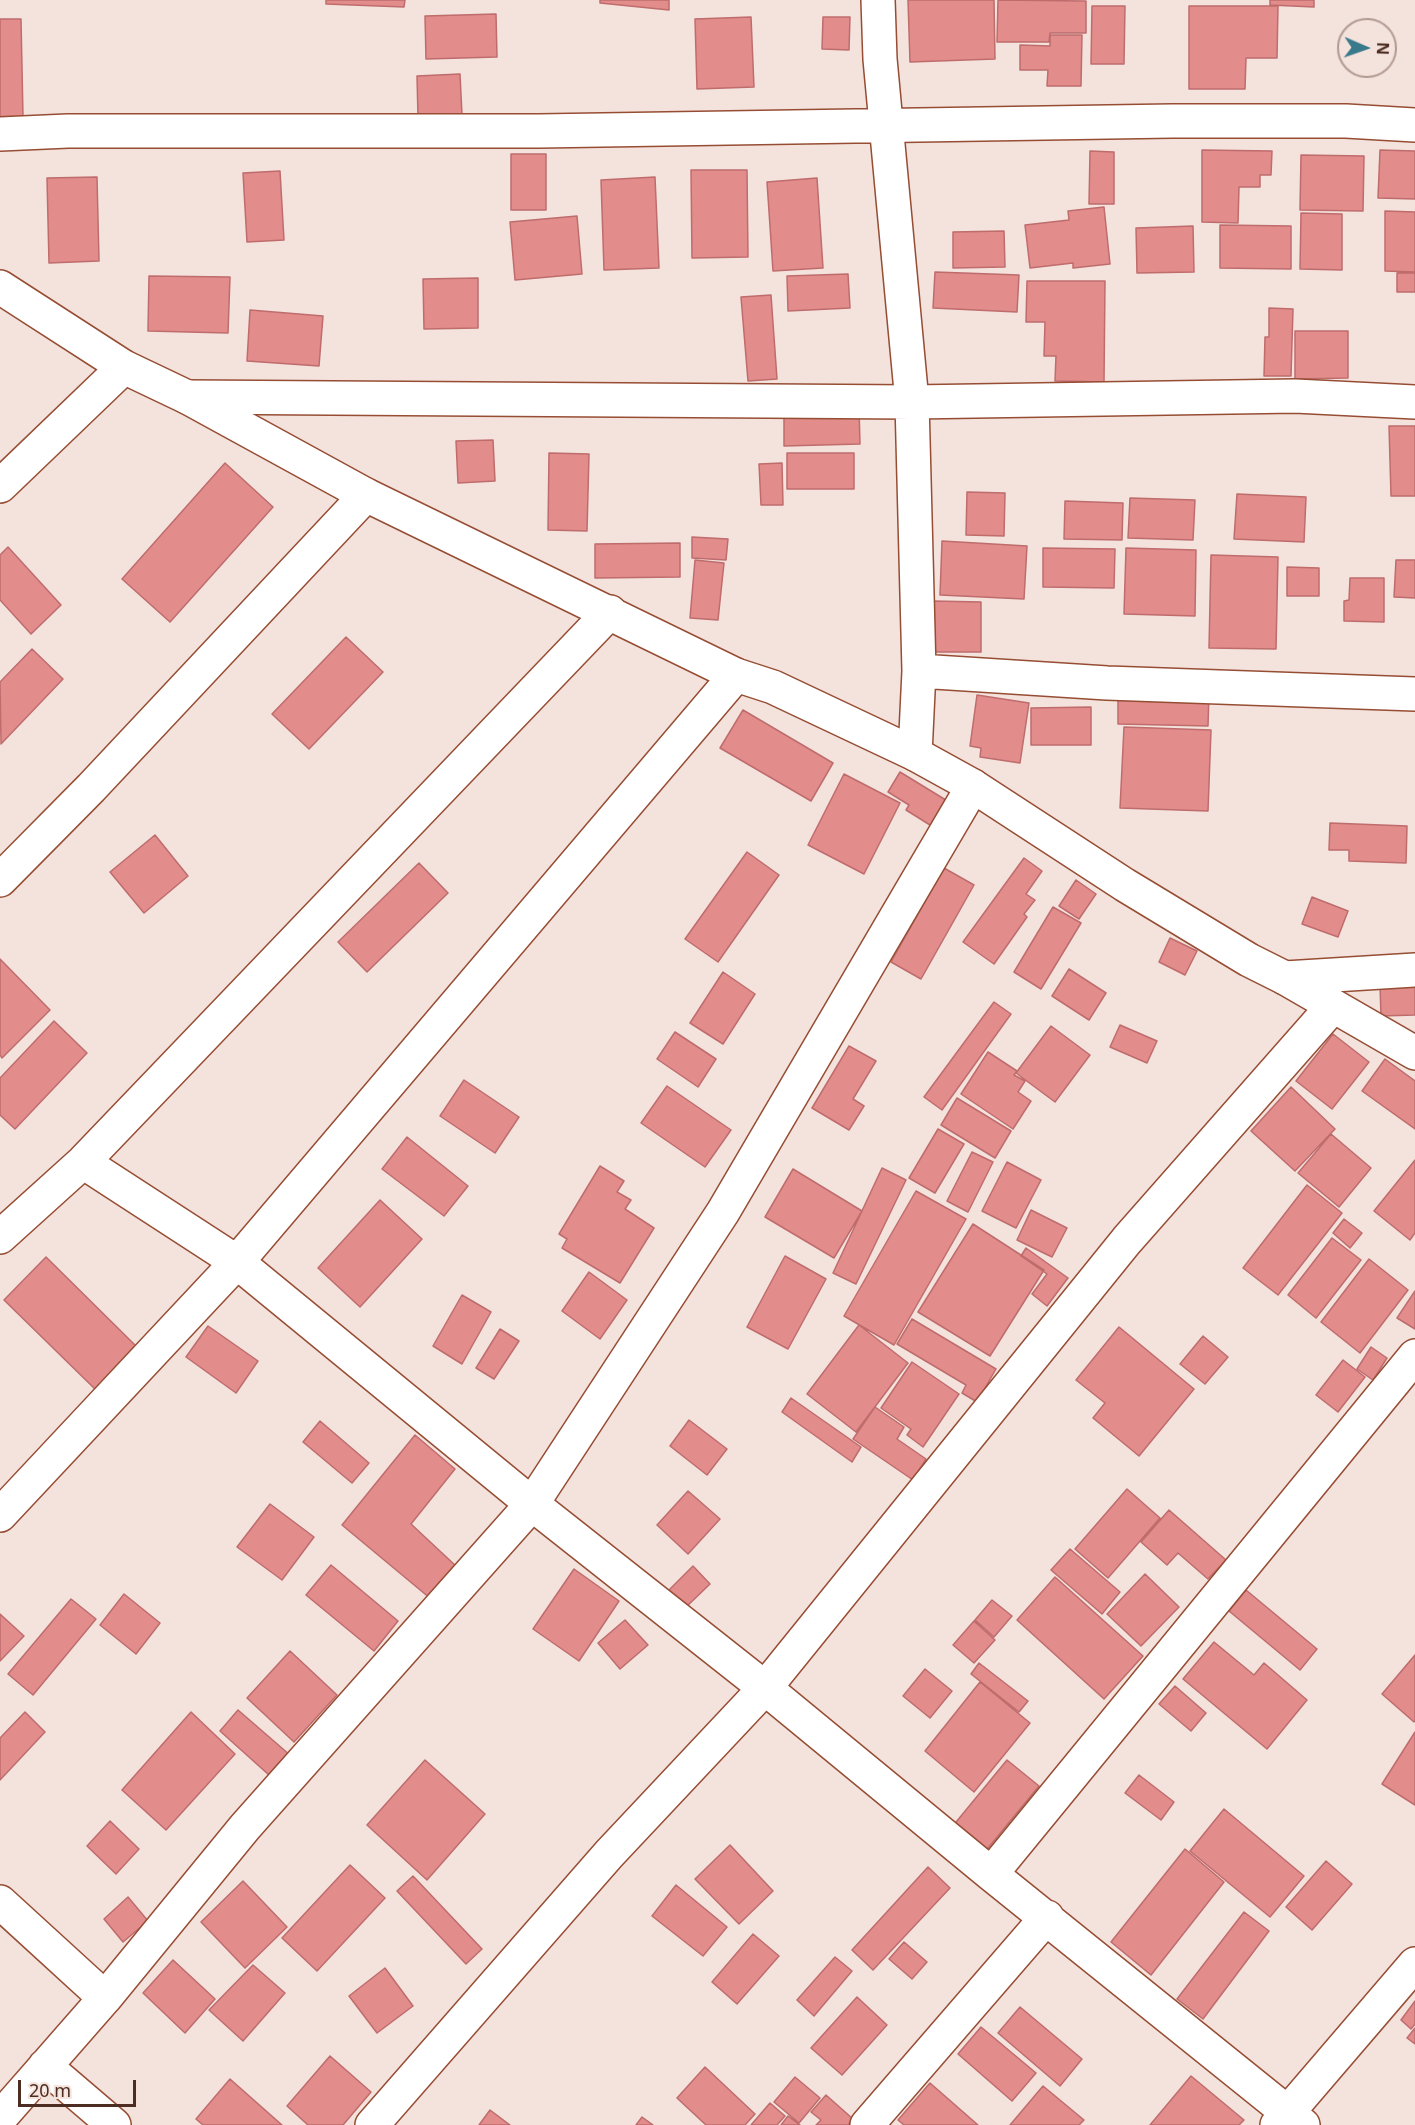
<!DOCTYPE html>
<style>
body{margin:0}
#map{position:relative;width:1415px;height:2125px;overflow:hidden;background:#f4e2dc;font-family:"Noto Sans",sans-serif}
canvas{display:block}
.north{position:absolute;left:1337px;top:18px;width:60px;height:60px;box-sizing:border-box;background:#f4e2dc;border:2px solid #b19a91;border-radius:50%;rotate:92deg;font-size:16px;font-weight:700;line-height:24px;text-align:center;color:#4d2d21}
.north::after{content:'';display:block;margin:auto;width:21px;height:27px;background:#39798c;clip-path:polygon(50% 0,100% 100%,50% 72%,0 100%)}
.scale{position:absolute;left:18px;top:2080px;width:118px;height:27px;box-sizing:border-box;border:3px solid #4d2d21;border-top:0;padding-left:8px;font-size:18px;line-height:21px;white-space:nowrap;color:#4d2d21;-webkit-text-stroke:4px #f4e2dc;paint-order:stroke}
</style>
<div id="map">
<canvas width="1415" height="2125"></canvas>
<div class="north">N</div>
<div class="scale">20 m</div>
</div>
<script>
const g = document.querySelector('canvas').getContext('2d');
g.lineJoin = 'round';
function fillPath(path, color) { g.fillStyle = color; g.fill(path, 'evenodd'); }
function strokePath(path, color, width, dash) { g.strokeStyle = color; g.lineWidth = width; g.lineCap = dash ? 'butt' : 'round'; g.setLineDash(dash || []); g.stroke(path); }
const building = new Path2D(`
 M326,0H405L404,7L326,4Z
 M600,0H669V10L600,3Z
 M908,0H994L995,59L910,62Z
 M998,0L1086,1V33H1050L1049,42H997Z
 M1270,0H1314V7L1270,5Z
 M1092,6H1125L1124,64H1091Z
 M1189,6H1278L1277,58H1246L1245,89H1189Z
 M496,14L497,57L426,59L425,16Z
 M751,17L754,87L697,89L695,19Z
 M823,17H850L849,50L822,49Z
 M0,19H21L23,117L0,118Z
 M1050,35H1082L1081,86H1047L1048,70H1020V45L1050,46Z
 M460,74L462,115L418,117L417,76Z
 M1202,150L1272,151L1271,175H1260V187H1239L1238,223L1202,222Z
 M1380,150L1415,151V199L1378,198Z
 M1090,151L1114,152V204H1089Z
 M511,154H546V210H511Z
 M1301,155L1364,156L1363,211L1300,210Z
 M691,170H747L748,257L692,258Z
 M280,171L284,240L247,242L243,173Z
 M97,177L99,261L49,263L47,178Z
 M655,177L659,268L604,270L601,180Z
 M817,178L823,268L773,271L767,182Z
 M1104,207L1110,264L1073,268V263L1030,268L1025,225L1069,220L1068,211Z
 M1385,211L1415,212V272L1385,271Z
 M1301,213L1342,214V270L1300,269Z
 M577,216L582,274L515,280L510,222Z
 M1220,225L1291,226V269L1220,268Z
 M1193,226L1194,272L1137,273L1136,228Z
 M1004,231L1005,267L953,268V232Z
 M935,272L1019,275L1017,312L933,308Z
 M1397,273H1415V292H1397Z
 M848,274L850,308L788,311L787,276Z
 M149,276L230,277L228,333L148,331Z
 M478,278V328L424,329L423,279Z
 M1027,281H1105L1104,382L1055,381L1056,356H1044L1045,322H1026Z
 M771,295L777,379L748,381L741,297Z
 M1269,308L1293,309L1291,376H1264L1265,337H1269Z
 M250,310L323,316L319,366L247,361Z
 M1295,331H1348V378L1295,379Z
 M859,408L860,444L784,446V411Z
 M1389,426H1415V496H1391Z
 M493,440L495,481L458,483L456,441Z
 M549,453L589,454L587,531L548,530Z
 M787,453H854V489H787Z
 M225,463L273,507L170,622L122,579Z
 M782,463L783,505H761L759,464Z
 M967,492L1005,493L1004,536L966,535Z
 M1237,494L1306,497L1304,542L1234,539Z
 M1130,498L1195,500L1193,540L1128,538Z
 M1065,501L1123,503L1122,540L1064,539Z
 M692,537L728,539L726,560L692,558Z
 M942,541L1027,546L1024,599L940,595Z
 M680,543V577L595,578V544Z
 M8,547L61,605L31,634L0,600V555Z
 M1043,548L1115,549L1114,588L1043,587Z
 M1126,548L1196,550L1195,616L1124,614Z
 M1211,555L1278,557L1276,649L1209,648Z
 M695,560L724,563L718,620L690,618Z
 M1396,560H1415V598L1394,597Z
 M1287,567L1319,568V596H1287Z
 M1350,578H1384V622L1344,621V601L1349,600Z
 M933,601L981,602V652H933Z
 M346,637L383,672L309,749L272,714Z
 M32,649L63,679L1,744L0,682Z
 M1118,690L1209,693L1208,726L1118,724Z
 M977,695L1029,703L1020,763L980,757L981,748L970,746Z
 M1091,707V745H1031V708Z
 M743,710L833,763L811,801L720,748Z
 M1124,727L1211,730L1208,811L1120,808Z
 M900,772L954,805L938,830L906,810L909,805L888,792Z
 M844,774L900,803L864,874L808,845Z
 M1330,823L1407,826L1406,863L1349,861V850H1329Z
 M155,835L188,876L144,913L110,872Z
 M747,852L779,875L718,962L685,939Z
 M1024,858L1042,871L1026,894L1035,900L1024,914L1027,917L994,964L963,942Z
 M419,863L448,893L367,972L338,942Z
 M944,868L974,885L921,979L891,962Z
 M1076,880L1096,894L1079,919L1059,906Z
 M1312,897L1348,911L1338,937L1302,924Z
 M1053,907L1081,923L1041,989L1014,972Z
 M1170,938L1197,951L1185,975L1159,962Z
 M0,959L50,1010L2,1058L0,1055Z
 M1069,969L1106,993L1089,1020L1052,996Z
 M723,972L755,994L723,1044L690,1023Z
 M1415,984V1015L1381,1016L1380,985Z
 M994,1002L1011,1014L942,1110L924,1097Z
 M54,1021L87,1053L15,1129L0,1115V1078Z
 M1120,1025L1157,1041L1147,1063L1110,1047Z
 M1051,1026L1090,1055L1055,1102L1016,1073Z
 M675,1032L716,1059L698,1087L657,1059Z
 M1333,1034L1369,1062L1332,1109L1296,1081Z
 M849,1046L876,1061L853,1099L864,1106L849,1130L812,1108Z
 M988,1052L1017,1071L1014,1075L1025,1081L1018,1092L1031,1101L1013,1129L961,1094Z
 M1385,1059L1415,1081V1129L1362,1091Z
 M464,1080L519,1117L495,1153L440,1116Z
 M667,1086L731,1130L705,1167L641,1123Z
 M1291,1087L1335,1129L1295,1171L1251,1131Z
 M957,1098L1011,1131L995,1158L941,1125Z
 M938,1129L964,1144L935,1193L909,1178Z
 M1331,1134L1371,1168L1339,1207L1298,1173Z
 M407,1137L468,1186L444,1216L382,1169Z
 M972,1152L993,1162L968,1212L947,1201Z
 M1415,1160V1233L1410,1240L1374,1211Z
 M1007,1162L1041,1180L1016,1228L982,1211Z
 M600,1166L624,1181L617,1192L631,1200L625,1209L654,1228L620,1283L562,1248L567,1239L559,1234Z
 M882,1168L906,1180L856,1284L833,1273Z
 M793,1169L862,1211L834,1258L765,1217Z
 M1307,1185L1342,1213L1278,1295L1243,1268Z
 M916,1191L966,1219L894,1345L844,1316Z
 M380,1200L422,1239L360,1307L318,1268Z
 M1031,1210L1067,1228L1052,1257L1017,1240Z
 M1344,1219L1362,1233L1350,1248L1333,1233Z
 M973,1224L1044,1270L990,1356L918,1312Z
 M1332,1238L1361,1260L1316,1318L1288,1295Z
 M1026,1248L1068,1278L1047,1306L1032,1294L1047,1274L1021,1256Z
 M785,1256L826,1279L788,1349L747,1327Z
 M46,1257L138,1348L97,1391L4,1300Z
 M1369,1259L1408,1290L1360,1353L1321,1322Z
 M589,1272L627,1300L600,1339L562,1311Z
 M1415,1291V1329L1397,1318Z
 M462,1295L491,1312L462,1364L433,1346Z
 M912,1319L996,1369L977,1402L962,1393L966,1385L897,1344Z
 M859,1325L908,1363L856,1432L807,1394Z
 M208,1326L258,1361L236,1393L186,1357Z
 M1119,1327L1194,1389L1139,1456L1093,1418L1105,1403L1076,1380Z
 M500,1329L519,1341L494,1379L476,1368Z
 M1203,1336L1228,1357L1205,1384L1180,1364Z
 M1371,1347L1387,1358L1373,1380L1357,1369Z
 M1343,1360L1365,1377L1338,1412L1316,1395Z
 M912,1362L959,1394L923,1447L907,1435L911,1429L881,1408Z
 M791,1398L861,1447L852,1462L782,1412Z
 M875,1407L904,1427L897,1439L926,1459L913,1480L853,1439Z
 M689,1420L727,1449L707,1475L670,1446Z
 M320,1421L369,1463L352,1483L303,1442Z
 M415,1435L455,1469L411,1524L457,1567L431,1599L342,1525Z
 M1127,1489L1160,1518L1108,1578L1075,1549Z
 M688,1491L720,1519L688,1554L657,1525Z
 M270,1504L314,1537L282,1580L237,1547Z
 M1169,1510L1226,1560L1208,1579L1178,1553L1167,1565L1141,1542Z
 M1070,1549L1120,1592L1102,1614L1051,1570Z
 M331,1565L398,1621L374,1651L306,1595Z
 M693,1566L710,1584L684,1609L667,1592Z
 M574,1569L619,1601L579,1661L533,1629Z
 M1145,1574L1179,1607L1141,1646L1107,1614Z
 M1055,1577L1143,1656L1104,1699L1017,1620Z
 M1246,1590L1317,1649L1300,1670L1229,1611Z
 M124,1594L160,1623L136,1654L100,1625Z
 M71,1599L96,1619L33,1695L8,1674Z
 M992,1600L1012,1616L994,1637L975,1620Z
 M0,1614L24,1636L0,1661Z
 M625,1620L648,1645L620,1669L598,1643Z
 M974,1621L995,1640L974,1663L953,1645Z
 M1214,1642L1254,1675L1264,1663L1307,1700L1267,1749L1183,1679Z
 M290,1651L337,1695L294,1742L247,1698Z
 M1415,1655V1720L1414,1722L1382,1694Z
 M979,1663L1028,1701L1019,1712L971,1674Z
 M925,1669L952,1691L930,1718L903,1696Z
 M980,1682L1030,1723L974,1792L925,1751Z
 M1175,1686L1206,1713L1191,1731L1159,1704Z
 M238,1710L298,1762L279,1784L220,1731Z
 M25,1712L45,1732L0,1780V1738Z
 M191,1712L235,1754L166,1830L122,1790Z
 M1415,1732V1805L1382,1784Z
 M425,1760L485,1814L427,1880L367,1825Z
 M1007,1760L1039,1786L984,1853L952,1827Z
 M1139,1775L1174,1802L1161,1820L1125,1793Z
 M1224,1809L1304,1876L1270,1917L1190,1851Z
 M110,1821L139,1849L116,1874L87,1846Z
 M730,1845L773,1891L739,1924L695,1879Z
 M1185,1849L1224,1882L1151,1975L1111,1942Z
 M1326,1861L1352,1884L1312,1930L1286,1907Z
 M350,1865L385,1898L317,1971L282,1938Z
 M928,1867L950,1888L873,1970L852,1950Z
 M413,1876L482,1949L466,1964L397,1891Z
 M243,1881L287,1927L245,1968L201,1922Z
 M676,1885L727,1927L703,1956L652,1916Z
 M128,1897L148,1921L123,1942L104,1919Z
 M1244,1912L1269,1931L1203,2019L1177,1999Z
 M753,1934L779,1956L737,2004L712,1982Z
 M904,1942L927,1962L912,1979L889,1959Z
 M835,1957L852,1971L814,2016L797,2000Z
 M173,1960L215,1999L185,2033L143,1993Z
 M253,1965L285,1993L243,2041L209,2010Z
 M385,1968L413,2006L377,2033L349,1996Z
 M857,1997L887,2025L842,2075L811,2048Z
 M1415,2001V2024L1411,2029L1401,2020Z
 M1020,2007L1082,2059L1060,2086L998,2033Z
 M981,2027L1036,2073L1012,2101L958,2054Z
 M1415,2028V2044L1407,2038Z
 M330,2056L371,2092L343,2125H308L287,2106Z
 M705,2067L755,2114L745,2125H706L677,2098Z
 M1191,2076L1244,2120L1239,2125H1150Z
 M795,2077L820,2098L799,2123L774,2102Z
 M230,2079L282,2125H203L196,2119Z
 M930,2083L978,2125H904L898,2120Z
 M1043,2086L1084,2120L1079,2125H1010Z
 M826,2095L853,2119L848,2125H816L821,2120L811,2112Z
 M770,2103L785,2116L777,2125H751Z
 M490,2110L510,2125H479Z
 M788,2116L800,2125H781Z
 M642,2117L653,2125H636Z`);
fillPath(building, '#e28c8c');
strokePath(building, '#bf6c6d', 1.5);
const minor = new Path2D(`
 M878,0L880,59L912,402L919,671L915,754
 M0,134L68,131H539L1172,121H1346L1415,125
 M187,397L912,402L1295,396L1415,402
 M0,486L124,367
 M919,671L1107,683L1415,694
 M0,880L91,788L366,495
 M1285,978L1415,970
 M83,1162L237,1262L532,1504L765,1688L991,1874L1303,2125
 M0,1237L83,1162L610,612
 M0,1515L237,1262L736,675
 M991,1874L1415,1356
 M0,1902L105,1998
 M45,2066L114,2125
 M0,2118L105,1998L245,1827L532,1504L723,1212L973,786
 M372,2125L609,1854L765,1688L1127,1240L1333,1006
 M867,2125L1047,1917
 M1277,2125L1415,1964`);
const tertiary = new Path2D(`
 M0,287L124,367L187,397L366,495L736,675L773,687L915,754L973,786L1125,885L1249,960L1285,978L1415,1053`);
strokePath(minor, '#964d33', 36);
strokePath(tertiary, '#964d33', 36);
strokePath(minor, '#fff', 33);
strokePath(tertiary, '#fff', 33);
</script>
